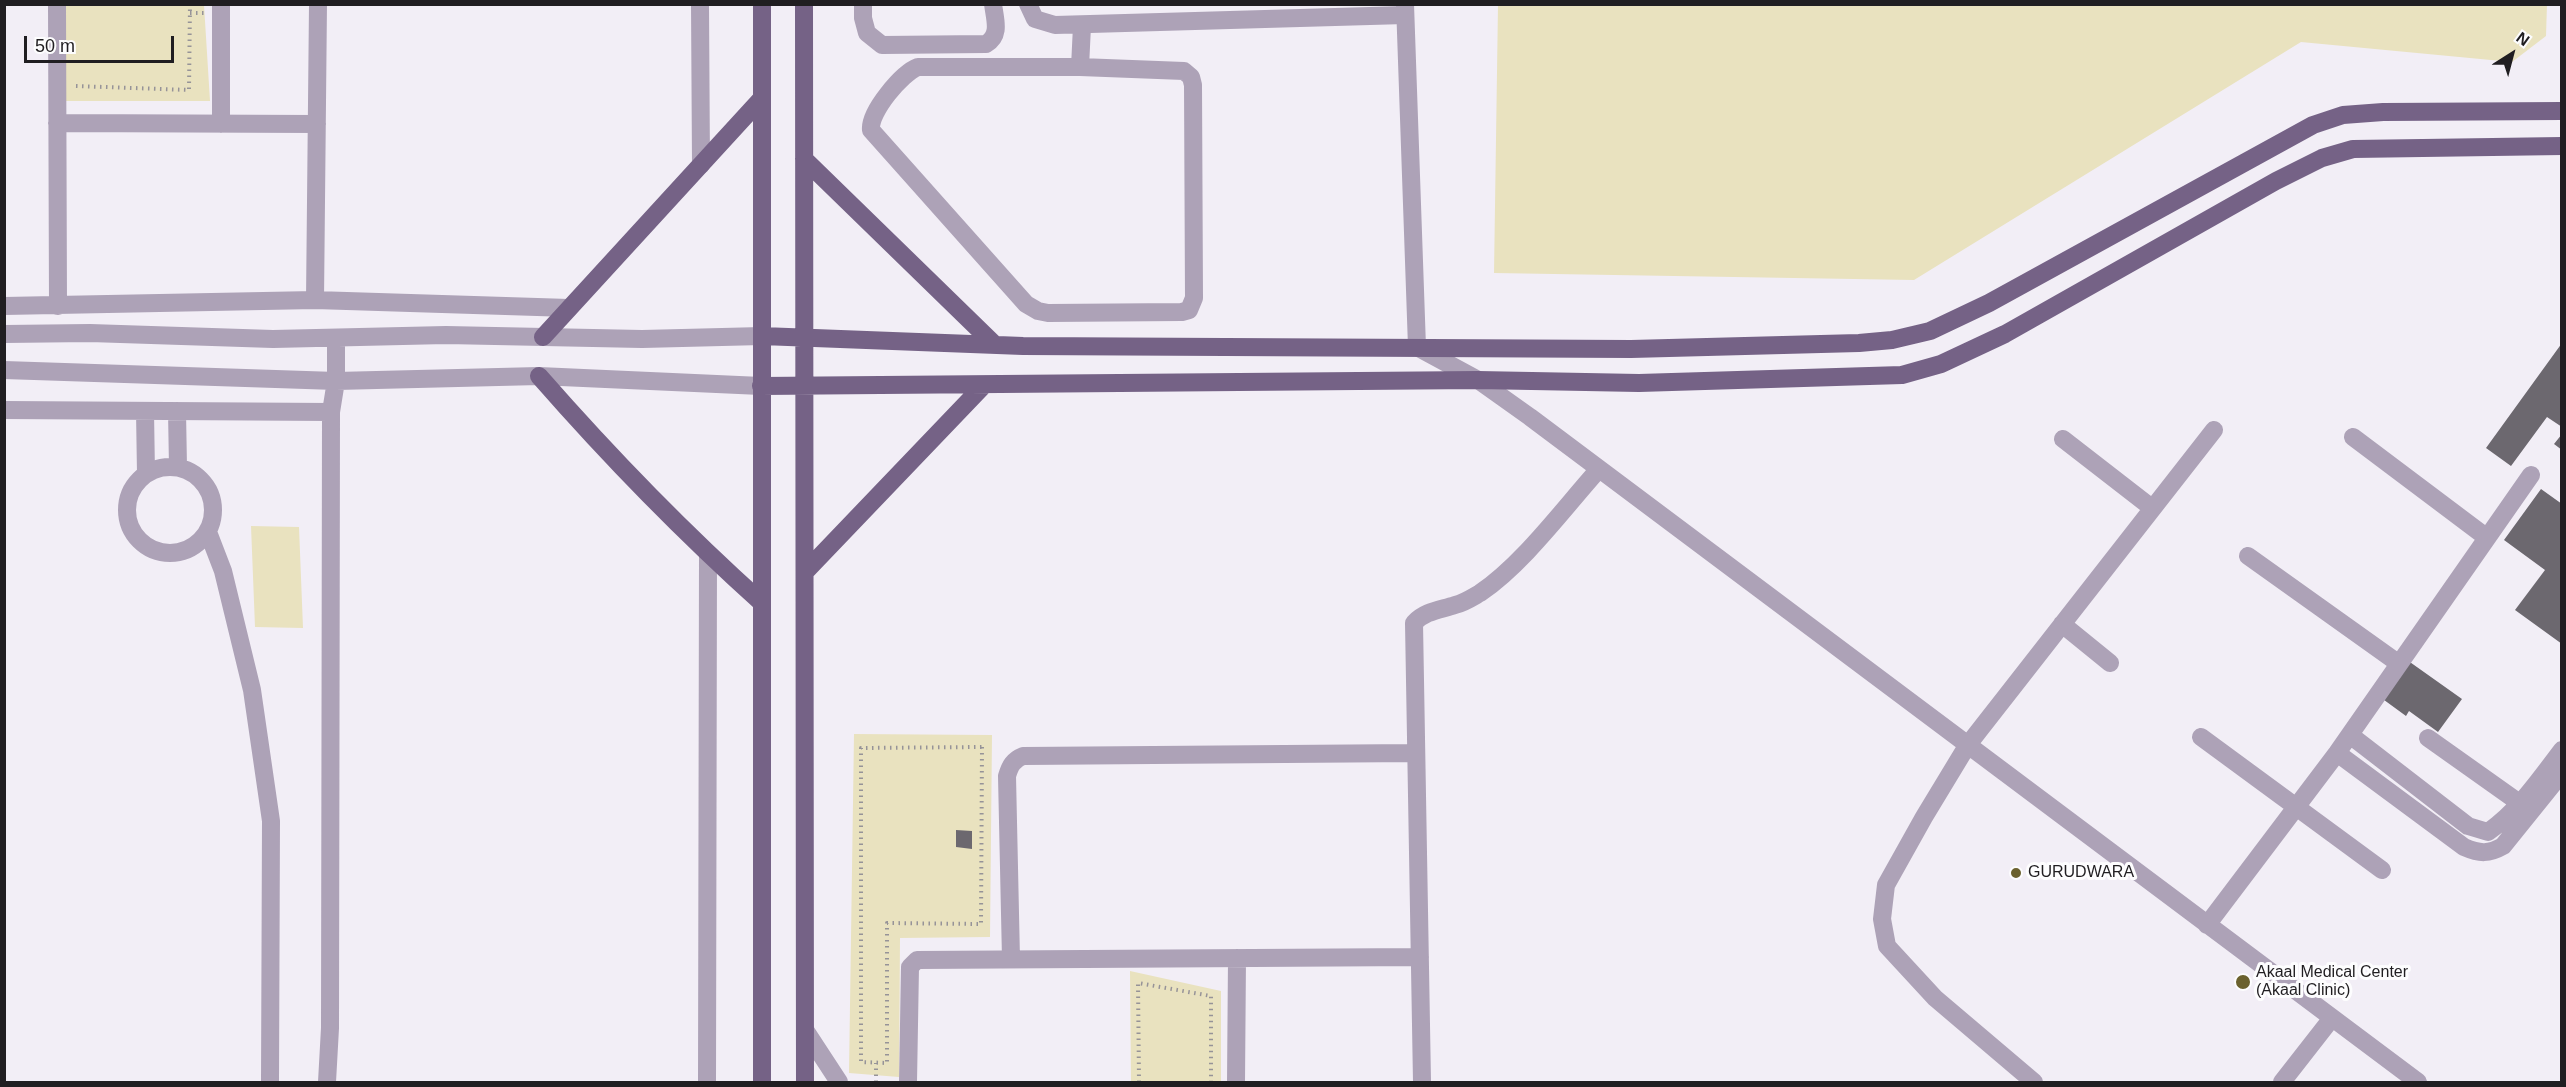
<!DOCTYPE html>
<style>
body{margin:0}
#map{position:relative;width:2566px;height:1087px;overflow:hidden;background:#f2eef6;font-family:Arial,sans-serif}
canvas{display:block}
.frame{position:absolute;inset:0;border:6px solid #201e21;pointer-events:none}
.north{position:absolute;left:2482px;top:24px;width:60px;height:60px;-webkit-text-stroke:4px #fdfdfe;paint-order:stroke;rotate:36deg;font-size:16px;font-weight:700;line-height:24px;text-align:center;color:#201e21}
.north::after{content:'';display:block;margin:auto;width:21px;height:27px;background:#201e21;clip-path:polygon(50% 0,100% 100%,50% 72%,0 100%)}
.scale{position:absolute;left:24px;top:36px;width:150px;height:27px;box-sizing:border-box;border:3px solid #201e21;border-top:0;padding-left:8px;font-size:18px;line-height:21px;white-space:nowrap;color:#201e21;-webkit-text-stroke:4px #fdfdfe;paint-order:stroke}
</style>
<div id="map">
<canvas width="2566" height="1087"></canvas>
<div class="frame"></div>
<div class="north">N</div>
<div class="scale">50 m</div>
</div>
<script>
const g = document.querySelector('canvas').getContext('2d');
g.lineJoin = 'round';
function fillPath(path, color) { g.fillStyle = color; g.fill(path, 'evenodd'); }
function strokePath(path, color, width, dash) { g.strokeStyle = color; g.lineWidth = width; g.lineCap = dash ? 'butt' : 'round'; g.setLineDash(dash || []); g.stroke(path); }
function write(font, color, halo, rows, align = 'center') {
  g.font = font + ' Arial,sans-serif'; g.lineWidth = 6; g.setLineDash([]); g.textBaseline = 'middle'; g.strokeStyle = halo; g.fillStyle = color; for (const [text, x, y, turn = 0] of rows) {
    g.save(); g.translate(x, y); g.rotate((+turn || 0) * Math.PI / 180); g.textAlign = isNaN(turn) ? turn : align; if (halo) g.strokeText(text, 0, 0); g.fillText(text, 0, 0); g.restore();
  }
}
fillPath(new Path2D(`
 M63,5H204L210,101H65Z
 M1498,5L2547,4L2546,36L2512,62L2301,42L1914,280L1494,273Z
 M251,526L299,527L303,628L255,627Z
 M854,734L992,735L990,937L900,938L899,1077L849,1073Z
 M1130,971L1221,991V1082H1131Z`), '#e9e2bf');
fillPath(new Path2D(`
 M2562,343V427L2547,417L2511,466L2486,448Z
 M2562,434V450L2554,444Z
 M2541,489L2562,504V644L2515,610L2545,570L2504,540Z
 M2407,660L2462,699L2438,732L2409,711L2406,716L2380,697Z
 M956,830L972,831V849L956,847Z`), '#6c686f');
strokePath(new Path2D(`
 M190,13H204
 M76,86L189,90L190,4
 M982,747L981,924L887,923V1063L861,1062V748Z
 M876,1082V1063
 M1139,1082L1138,983L1211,996V1082`), '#969398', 4, [1.5, 4.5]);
strokePath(new Path2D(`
 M57,4L58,306
 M221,4V124
 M700,4L701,165
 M863,4V18L867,33L882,45L986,44C1001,35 995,20 993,4
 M1028,4L1035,19L1055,25L1405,15
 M1405,4L1417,347L1478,380L1530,417L2418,1082
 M1080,67H918C902,73 869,112 871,130L1026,304L1038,311L1048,313L1182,312L1189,310L1194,298L1193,85L1191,77L1184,71L1080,67L1082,26
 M57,123L317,124
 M315,300L318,4
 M4,306L315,300L569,308
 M4,334L90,333L273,339L446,335L642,339L762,336
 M4,370L336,381L539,376L761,386
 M4,410L331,412
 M145,411L146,474
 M177,411L178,467
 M2353,437L2486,537
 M2063,439L2152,508
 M127 510a43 43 0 1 1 86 0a43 43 0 1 1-86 0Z
 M208,532L223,571L252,690L271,821L270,1082
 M2248,556L2398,663
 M2062,624L2110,663
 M2350,735L2468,826L2488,832C2519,810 2539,780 2562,750
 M2201,737L2382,870
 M2428,738L2521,804
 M2337,753L2464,847C2480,854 2489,854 2503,846L2562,773
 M2207,925L2337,753L2531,475
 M1011,959L1007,776C1010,766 1013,760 1023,756L1415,753
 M805,1030L839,1082
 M327,1082L330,1028L331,412L336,381V338
 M707,1082L708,554
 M908,1082L910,967L917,960L1420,957
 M1236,1082L1237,958
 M1422,1082L1414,623C1425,611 1440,610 1455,605C1464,603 1473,597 1480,593C1523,564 1564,508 1599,469
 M2034,1082L1935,998L1887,946L1882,919L1886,885L1924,817L1967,746L2214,430
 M2282,1082L2332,1018`), '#ada2b7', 18);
strokePath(new Path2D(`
 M804,4L805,1082
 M804,159L995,345
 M762,336L1023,346L1631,349L1859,343L1892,340L1930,331L1989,303L2313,125L2343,115L2383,112L2562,111
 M543,337L762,98
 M539,376C609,456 683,532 762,603
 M761,386L1478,380L1639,383L1902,375L1941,364L2005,334L2276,181L2322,158L2353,149L2562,146
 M805,572L984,385
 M762,1082V4`), '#756286', 18);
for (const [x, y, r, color] of [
 [2016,873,6,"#6b612e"],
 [2243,982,8,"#6b612e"]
]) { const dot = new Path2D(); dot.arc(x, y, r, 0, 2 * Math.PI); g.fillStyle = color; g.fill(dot); strokePath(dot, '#fdfdfe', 2); }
write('16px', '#201e21', '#fdfdfe', [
 ["GURUDWARA",2028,873],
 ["Akaal Medical Center",2256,973],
 ["(Akaal Clinic)",2256,991]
], 'left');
</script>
